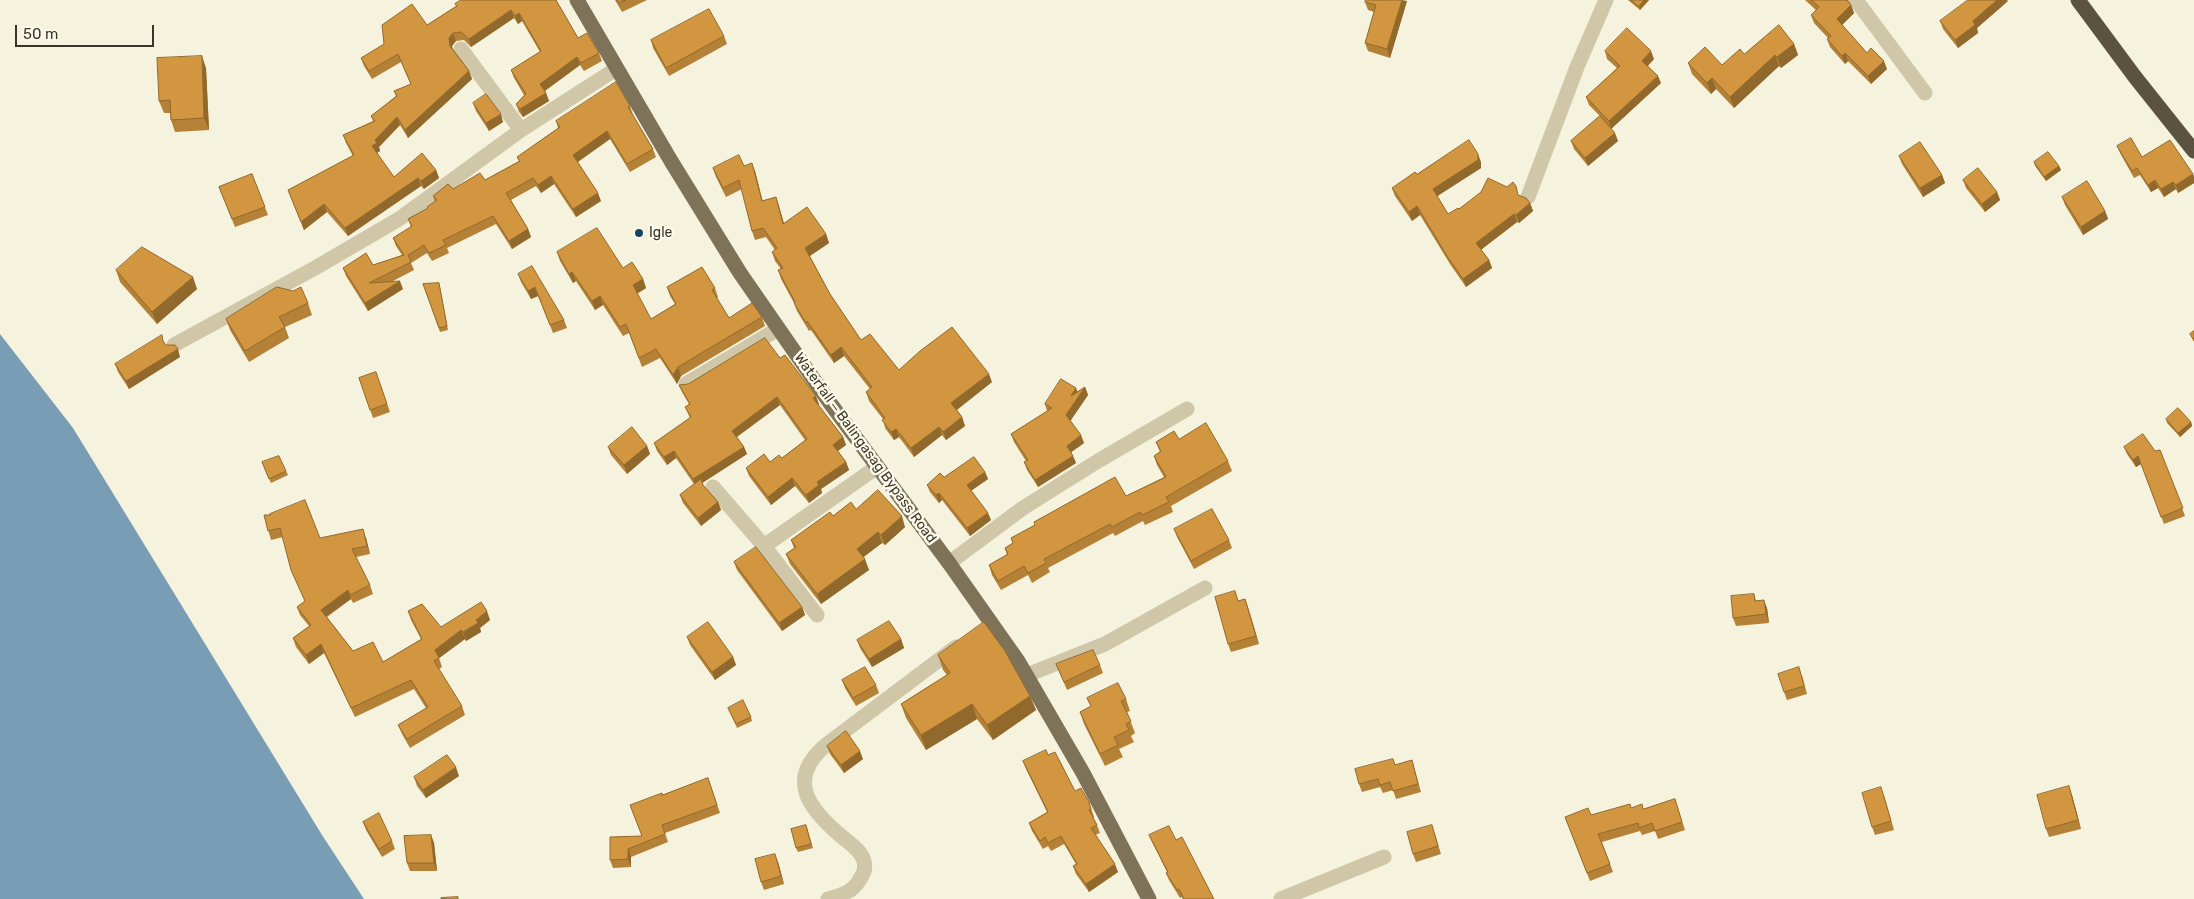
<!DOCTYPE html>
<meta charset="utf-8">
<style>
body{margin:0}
#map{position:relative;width:2194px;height:899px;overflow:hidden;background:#f5f2de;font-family:Rubik,sans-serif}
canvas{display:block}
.scale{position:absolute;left:15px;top:25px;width:139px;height:22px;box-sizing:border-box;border:2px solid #3b3529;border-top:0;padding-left:6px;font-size:15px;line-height:18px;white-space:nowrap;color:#3b3529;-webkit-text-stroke:4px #fcfaeb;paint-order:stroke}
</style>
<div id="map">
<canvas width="2194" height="899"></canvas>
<div class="scale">50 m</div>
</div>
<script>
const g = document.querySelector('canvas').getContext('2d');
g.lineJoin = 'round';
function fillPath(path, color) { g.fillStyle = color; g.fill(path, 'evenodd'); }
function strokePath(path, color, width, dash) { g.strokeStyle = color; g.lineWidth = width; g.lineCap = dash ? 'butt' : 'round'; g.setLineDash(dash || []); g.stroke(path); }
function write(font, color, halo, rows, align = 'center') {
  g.font = font + ' Rubik,sans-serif'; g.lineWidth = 5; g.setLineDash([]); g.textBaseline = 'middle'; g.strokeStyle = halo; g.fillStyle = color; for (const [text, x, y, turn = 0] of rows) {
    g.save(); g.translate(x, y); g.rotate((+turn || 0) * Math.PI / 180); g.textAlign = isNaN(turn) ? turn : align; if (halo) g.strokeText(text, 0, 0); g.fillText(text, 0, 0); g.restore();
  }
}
fillPath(new Path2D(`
 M0,334L73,428L322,835L364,899H0Z`), '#799db5');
strokePath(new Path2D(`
 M1856,0L1925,93
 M461,49L521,130
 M1528,197L1577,67L1606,0
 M174,345L315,268L399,219L521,130L616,69
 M686,384L778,329
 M713,487L764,546L817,615
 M764,546L877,467
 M949,563L1023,508L1098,461L1187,409
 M1027,675L1105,644L1205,588
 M828,899C842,895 853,892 860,879C864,874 866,869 864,861C861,850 849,843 841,836C808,808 786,779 826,745L956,647
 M1281,899L1384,857`), '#cfc7a8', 15);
strokePath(new Path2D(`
 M577,0L671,161L740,273L830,403L949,563L1018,661L1083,773L1149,899`), '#7e7258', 15);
strokePath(new Path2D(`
 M2078,0L2135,77L2194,151`), '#5c533f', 15);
fillPath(new Path2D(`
 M556,0L578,38L599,53L602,61L584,71L580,65L545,91L549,101L523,117L519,112L516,104L524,95L514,78L511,70L540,52L522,21L518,24L514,18L471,47L464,40L456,41L452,46L453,49L469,71L472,79L408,138L400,125L379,147L380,151L377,153L394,177L436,170L439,178L424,189L421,186L348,236L327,212L304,230L288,190L353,156L346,143L343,135L373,121L371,116L396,96L394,91L411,85L401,62L372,79L364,66L361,58L427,25L456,6L455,4Z
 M615,0H647L622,12Z
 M1628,0H1649L1640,10Z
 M1805,0H1848L1851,5L1854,13L1842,25L1867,53L1887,69L1871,84L1848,61L1845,64L1830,47L1827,39L1828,38L1814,23L1811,15L1816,10Z
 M1407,1L1390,58L1368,51L1365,43L1374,12L1368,10L1365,2Z
 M2008,1L1977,28L1978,33L1958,48L1943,29L1940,21Z
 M724,36L727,44L669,76L653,48L651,40Z
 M1794,44L1798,55L1781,68L1779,66L1734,108L1716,89L1711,94L1692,74L1688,63L1722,65L1744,54Z
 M1605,51L1654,59L1648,66L1661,83L1611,129L1618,141L1588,166L1574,149L1571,141L1600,116L1589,105L1586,97L1617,68L1607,59Z
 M206,68L209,130L175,132L171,120L170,113H164L159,101Z
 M473,103L503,122L489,131L476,111Z
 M630,106L633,115L653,149L656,157L630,172L610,139L578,162L601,201L576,217L554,184L541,193L536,186L511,200L528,229L531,237L512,249L496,224L447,248L449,253L432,261L427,253L411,263L414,270L391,282L403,289L368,311L346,276L343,268L373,265L402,255L396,246L393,238L411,227L408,219L427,209L435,202L433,196L485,180L519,161L517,157L558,128L556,121Z
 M2117,146L2142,157L2193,174L2194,177V183L2178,193L2176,189L2164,197L2158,188L2151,192L2140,175L2134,178L2120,153Z
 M1899,156L1942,175L1945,183L1923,197L1902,164Z
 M1481,162V168L1437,196L1448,214L1459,209L1519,196L1530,203L1533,211L1519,223L1517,222L1481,250L1489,260L1492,268L1466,287L1450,264L1420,215L1412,221L1395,196L1392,188L1417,174Z
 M2034,162L2059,166L2061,170L2046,181L2035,166Z
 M744,166L755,171L762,201L776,197L784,223L826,234L829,243L810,256L830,294L861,340L899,370L992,382L957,410L962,417L965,426L946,440L942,435L914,457L899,437L894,440L885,428L883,419L869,401L866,392L870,389L844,356L834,363L811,330L809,331L797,311L794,303L781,279L778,270L781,269L775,261L772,252L775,250L766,237L755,240L752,231L742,189L726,197L716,177L713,168Z
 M252,174L268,215L235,227L219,187Z
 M1963,180L1997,192L2000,200L1985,212L1966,188Z
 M2062,197L2105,211L2108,219L2083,235L2065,205Z
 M557,252L623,268L643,279L646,288L637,294L651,319L675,304L670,296L667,287L715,288L718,297L717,298L729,318L762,317L765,326L681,376L677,384L660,358L642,367L629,333L623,336L603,305L595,310L576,281L573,283L560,261Z
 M116,270L197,289L157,324L120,282Z
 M518,274L564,320L567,328L553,333L538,296L531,299L521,282Z
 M439,283L440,287L448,330L440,332L423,284Z
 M308,303L312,315L285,327L289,338L249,362L230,330L226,319Z
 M165,344L180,357L129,389L118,372L115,364Z
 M780,358L819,404L818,405L843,437L846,445L838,451L846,462L849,470L821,489L822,493L809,503L795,486L771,505L749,476L746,468L782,458L805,440L780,405L737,437L744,447L747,454L702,483L703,485L718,502L721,510L701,526L683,503L680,495L694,484L676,458L667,465L657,451L654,443L690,418L685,407L689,404L682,392L679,385L688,384Z
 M376,372L390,412L373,418L359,378Z
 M1085,387L1088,395L1070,421L1084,443L1071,452L1076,463L1038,487L1027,470L1024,462L1026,461L1014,442L1011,434L1047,411L1045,404L1076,388L1077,392Z
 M2166,419L2191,422L2192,426L2180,437L2167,423Z
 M1179,439L1228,461L1232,471L1171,506L1173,512L1145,525L1143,521L1115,536L1113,533L1048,568L1050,572L1032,583L1028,575L1001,590L992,575L989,565L1007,555L1005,548L1013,543L1011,538L1035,525L1034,522L1126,496L1164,477L1157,465L1154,456L1160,452L1156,442Z
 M647,446L650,454L627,474L611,455L608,447Z
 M2124,447L2155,451L2160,450L2185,516L2164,524L2141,464L2136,467L2127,454Z
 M262,462L286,471L288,475L271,483Z
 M985,472L988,479L971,491L991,520L970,536L942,500L939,503L930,492L927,485L944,477Z
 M856,509L905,527L885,545L882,543L863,557L869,570L821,604L790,564L786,554L794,548L791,540L833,516Z
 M264,515L320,538H366L370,554L356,557L370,585L373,594L353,603L351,599L327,617L353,651L383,662L421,639L411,620L408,611L441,627L490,620L480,628L481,632L466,641L465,639L439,658L442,667L439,669L462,706L465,715L410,748L402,734L398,725L426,708L414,689L355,717L324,653L309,664L296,647L293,638L309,626L300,615L297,607L305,601L291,570L283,537L271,540Z
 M1174,529L1229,540L1232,548L1194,569L1177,537Z
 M734,562L802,607L805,615L782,631L737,570Z
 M1754,594L1756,601L1767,608L1769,623L1736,626L1733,618Z
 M1245,599L1259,644L1231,652L1228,644Z
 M687,637L733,657L736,665L715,680L690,645Z
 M901,639L904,648L872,667L860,648L857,640Z
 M938,655L1030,696L1036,710L993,740L977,719L926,750L906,718L901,704L947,675L943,670Z
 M1056,664L1100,665L1103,673L1067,690Z
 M1802,675L1807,694L1787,700L1784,692Z
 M842,680L876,685L879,693L856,706L845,688Z
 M1087,698L1126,699L1130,711L1127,712L1135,733L1131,736L1134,742L1119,749L1123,757L1105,766L1084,724L1080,712L1091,707Z
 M728,708L751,717L752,721L737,728Z
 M827,746L863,759L844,773L830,754Z
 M1048,755L1075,791L1089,802L1094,817L1093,818L1097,825L1100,833L1095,835L1118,872L1089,892L1076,874L1073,866L1076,864L1064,844L1051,851L1048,846L1043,849L1032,831L1029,823L1047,812L1026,769L1023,761Z
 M1412,760L1421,792L1396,799L1393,790L1383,793L1380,787L1362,792L1359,784L1395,765Z
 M459,776L426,798L417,786L414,777Z
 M708,778L720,813L665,833L668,842L631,857V867L613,868L610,860L641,836L662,795Z
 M1884,795L1894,830L1875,835L1872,827Z
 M2072,795L2081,829L2049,837L2046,829Z
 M1675,799L1685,830L1658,839L1655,831L1642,835L1640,831L1602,842L1613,872L1590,881L1565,817L1591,815L1631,808L1643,809Z
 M363,822L392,841L395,849L382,857L366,830Z
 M806,825L813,848L798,852L796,848Z
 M1432,825L1441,854L1416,862L1413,854Z
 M431,835L434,843L437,871H410L407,863Z
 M1149,835L1176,840L1214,899H1183L1182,897L1180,898L1169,880L1166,873L1167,872L1152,842Z
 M778,862L784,884L764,890L761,882Z`), '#b48136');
fillPath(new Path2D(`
 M1402,0L1407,1L1390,58L1387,49Z
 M1644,0H1649L1640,10L1639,6Z
 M1997,0H2007L2008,1L1977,28L1978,33L1958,48L1955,40L1973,21Z
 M1851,5L1854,13L1840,27L1837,19Z
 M511,10L514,18L471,47L469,39Z
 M519,13L522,21L518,24L515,16Z
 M453,33L456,41L452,46L453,54L450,46L449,38Z
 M1794,44L1798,55L1781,68L1777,57Z
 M1651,51L1654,59L1645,68L1642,61Z
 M1845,53L1848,61L1845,64L1842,56Z
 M1775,55L1779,66L1734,108L1730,97Z
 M202,56L206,68L209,130L204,118Z
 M577,57L580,65L543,92L540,84Z
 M1884,61L1887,69L1871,84L1868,76Z
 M469,71L472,79L408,138L405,130Z
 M1658,76L1661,83L1611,129L1609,121Z
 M1712,78L1716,89L1711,94L1707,83Z
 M546,93L549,101L523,117L520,109Z
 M501,114L503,122L489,131L486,123Z
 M397,117L400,125L379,147L380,151L375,154L372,146L375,140Z
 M607,131L610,139L576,163L573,155Z
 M1615,133L1618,141L1588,166L1585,158Z
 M1478,154L1481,162V168L1436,197L1433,189Z
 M752,163L755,171L765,210L762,201Z
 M2059,166L2061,170L2046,181L2044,177Z
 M436,170L439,178L424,189L421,181Z
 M2193,174L2194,177V183L2178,193L2176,185Z
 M1942,175L1945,183L1923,197L1920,188Z
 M551,176L554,184L541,193L538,185Z
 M418,178L421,186L348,236L345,228Z
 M2155,180L2158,188L2151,192L2148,185Z
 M2173,182L2176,189L2164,197L2161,189Z
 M1997,192L2000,200L1985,212L1982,204Z
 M598,193L601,201L576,217L573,209Z
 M776,197L779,206L786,232L783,224Z
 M1530,203L1533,211L1519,223L1516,215Z
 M324,204L327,212L304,230L301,222Z
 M1417,206L1420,215L1412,221L1409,212Z
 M2105,211L2108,219L2083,235L2081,227Z
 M1514,214L1517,222L1479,251L1476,243Z
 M528,229L531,237L512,249L509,241Z
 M826,234L829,243L808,257L805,248Z
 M1489,260L1492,268L1466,287L1463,279Z
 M572,272L576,281L573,283L569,274Z
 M193,277L197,289L157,324L152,312Z
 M643,279L646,288L636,294L633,285Z
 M400,281L403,289L368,311L365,303Z
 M535,287L538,296L531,299L528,291Z
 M600,296L603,305L595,310L592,301Z
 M841,347L844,356L834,363L831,355Z
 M178,349L180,357L129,389L126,381Z
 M678,367L681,376L677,384L673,375Z
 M989,374L992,382L955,411L951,403Z
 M1085,387L1088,395L1069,423L1066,415L1071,396L1076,388L1079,396Z
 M816,396L819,404L816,406L813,398Z
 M777,397L780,405L735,438L732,431Z
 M962,417L965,426L946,440L943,432Z
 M2191,422L2192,426L2180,437L2178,433Z
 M939,427L942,435L914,457L911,448Z
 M896,429L899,437L894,440L891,432Z
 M1081,435L1084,443L1070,453L1067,446Z
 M843,437L846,445L836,452L833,445Z
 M647,446L650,454L627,474L624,465Z
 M744,447L747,454L696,487L693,479Z
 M674,451L676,458L667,465L664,457Z
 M1073,456L1076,463L1038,487L1035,480Z
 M2138,456L2141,464L2136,467L2133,460Z
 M846,462L849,470L821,489L822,493L809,503L806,495L817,482Z
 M985,472L988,479L969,492L967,485Z
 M792,478L795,486L771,505L768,497Z
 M939,493L942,500L939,503L936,495Z
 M718,502L721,510L701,526L698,518Z
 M988,513L991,520L970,536L967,528Z
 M902,516L905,527L885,545L881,535Z
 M363,529L366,538L370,554L367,546Z
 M878,532L882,543L861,559L857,549Z
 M865,559L869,570L821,604L817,594Z
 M348,590L351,599L324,618L321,610Z
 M1245,599L1248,607L1259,644L1256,636Z
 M1764,600L1767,608L1769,623L1766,614Z
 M802,607L805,615L782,631L779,623Z
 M487,611L490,620L480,628L481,632L466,641L463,632L476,620Z
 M461,630L465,639L438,659L435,650Z
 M901,639L904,648L872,667L869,659Z
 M321,644L324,653L309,664L306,655Z
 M733,657L736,665L715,680L712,672Z
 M1030,696L1036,710L993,740L987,725Z
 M972,704L977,719L926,750L921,735Z
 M860,751L863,759L844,773L841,765Z
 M456,767L459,776L426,798L423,790Z
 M2069,786L2072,795L2081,829L2078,820Z
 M431,835L434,843L437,871L434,863Z
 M628,849L631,857V867L628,859Z
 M775,854L778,862L784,884L781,876Z
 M1115,864L1118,872L1089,892L1086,884Z`), '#92692c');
const building = new Path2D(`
 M461,0H556L578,38L587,33L599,53L581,63L577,57L540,84L546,93L520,109L516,104L526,94L511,70L541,51L519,13L515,16L511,10L469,39L461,32L453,33L449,38L450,46L469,71L405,130L397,117L375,140L377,143L372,146L394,177L422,153L436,170L421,181L418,178L345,228L324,204L301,222L288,190L354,155L343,135L375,121L371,116L397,96L394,91L411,84L398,54L369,71L361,58L384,44L382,25L412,4L427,25L457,6L455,4Z
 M617,0H626L619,3Z
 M1366,0H1402L1387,49L1365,43L1376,5L1365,2Z
 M1631,0H1644L1639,6Z
 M1811,0H1847L1851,5L1837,19L1867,53L1871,48L1884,61L1868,76L1845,53L1842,56L1827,39L1831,36L1811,15L1819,7Z
 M1968,0H1997L1973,21L1975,25L1955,40L1940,21Z
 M709,9L724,36L666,68L651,40Z
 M1779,25L1794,44L1777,57L1775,55L1730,97L1712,78L1707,83L1688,63L1705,47L1722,65L1740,49L1744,54Z
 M1627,28L1651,51L1642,61L1658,76L1609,121L1586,97L1620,66L1605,51Z
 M202,56L204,118L171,120L170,100L159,101L157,58Z
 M616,82L630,106L628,107L653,149L627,164L607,131L573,155L598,193L573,209L551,176L538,185L533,178L506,193L528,229L509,241L493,216L443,240L446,245L429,253L424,245L408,255L411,262L369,283L400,281L365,303L343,268L366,253L373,265L404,255L393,238L412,226L408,219L428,208L427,207L437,200L433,196L448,184L453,189L480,173L485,180L520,161L517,157L560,127L556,121Z
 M486,94L501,114L486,123L473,103Z
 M1600,116L1615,133L1585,158L1571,141Z
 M2131,138L2142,157L2170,140L2193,174L2176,185L2173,182L2161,189L2155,180L2148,185L2137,168L2132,171L2117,146Z
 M1469,140L1478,154V160L1433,189L1448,214L1458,208L1459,209L1481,192L1488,178L1507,187L1513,182L1516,186L1518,195L1526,198L1530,203L1516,215L1514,214L1476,243L1489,260L1463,279L1447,256L1417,206L1409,212L1392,188L1415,172L1417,174Z
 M1920,142L1942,175L1920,188L1899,156Z
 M2048,152L2059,166L2044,177L2034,162Z
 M739,155L744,166L752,163L762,201L776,197L783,224L807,207L826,234L805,248L830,294L861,340L870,334L899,370L920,351L952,327L989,374L951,403L962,417L943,432L939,427L911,448L896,429L891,432L882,420L885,418L866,392L872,387L841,347L831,355L807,321L806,323L794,303L795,302L778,270L783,268L772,252L777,248L763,228L752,231L739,180L723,188L713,168Z
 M1978,168L1997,192L1982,204L1963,180Z
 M252,174L265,207L232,219L219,187Z
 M2087,181L2105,211L2081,227L2062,197Z
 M597,228L623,268L632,262L643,279L633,285L651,319L676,304L667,287L702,267L715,288L712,290L729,318L752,303L762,317L678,367L673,375L656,349L639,358L626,324L620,327L600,296L592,301L572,272L569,274L557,252Z
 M142,247L193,277L152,312L116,270Z
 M532,266L564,320L550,325L535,287L528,291L518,274Z
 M439,283L447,326L439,328L423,284Z
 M277,287L293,291L301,287L308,303L279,317L285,327L245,351L226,319Z
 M2194,331V341L2190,334Z
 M162,335L163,341L166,345H175L178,349L126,381L115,364Z
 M765,338L780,358L785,355L816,396L813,398L843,437L833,445L846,462L817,482L819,485L806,495L792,478L768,497L746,468L764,454L770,462L779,455L782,458L807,439L777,397L732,431L744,447L693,479L674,451L664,457L654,443L691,417L685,407L690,404L679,385L688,384Z
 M376,372L387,404L370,410L359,378Z
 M1061,379L1076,388L1071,396L1085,387L1066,415L1081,435L1067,446L1073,456L1035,480L1024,462L1028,460L1011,434L1052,408L1045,404Z
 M2178,408L2191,422L2178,433L2166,419Z
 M1206,423L1228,461L1166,497L1169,502L1142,515L1140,512L1112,527L1110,524L1044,559L1046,563L1028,573L1024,566L998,581L989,565L1008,554L1005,548L1013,543L1011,538L1035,525L1034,522L1115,477L1126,496L1166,477L1154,456L1161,451L1156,442L1174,431L1179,439Z
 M632,427L647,446L624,465L608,447Z
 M2143,434L2155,451L2160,450L2183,508L2161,517L2138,456L2133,460L2124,447Z
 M279,456L286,471L269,479L262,462Z
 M974,457L985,472L967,485L988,513L967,528L939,493L936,495L927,485L940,473L944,477Z
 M701,479L703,485L718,502L698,518L680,495Z
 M878,490L902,516L881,535L878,532L857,549L865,559L817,594L786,554L796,547L791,540L830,512L833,516L851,502L856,509Z
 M305,500L320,538L363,529L367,546L352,549L370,585L350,595L348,590L321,610L353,651L373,642L383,662L422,639L408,611L422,604L441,627L481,602L487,611L476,620L478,623L463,632L461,630L435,650L439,658L434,661L462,706L407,739L398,725L428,707L411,680L351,708L321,644L306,655L293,638L311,625L297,607L305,601L291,570L280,528L268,531L264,515H271L270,514Z
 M1212,509L1229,540L1191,561L1174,529Z
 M756,547L802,607L779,623L734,562Z
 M1235,591L1238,601L1245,599L1256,636L1228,644L1215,597Z
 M1754,594L1755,601L1764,600L1766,614L1733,618L1731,596Z
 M889,621L901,639L869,659L857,640Z
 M708,622L733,657L712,672L687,637Z
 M984,622L1005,651L1030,696L987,725L972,704L921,735L901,704L950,673L938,655Z
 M1093,650L1100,665L1064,682L1056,664Z
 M865,667L876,685L853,698L842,680Z
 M1799,667L1804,686L1784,692L1778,674Z
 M1118,683L1126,699L1121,701L1131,721L1126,724L1129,730L1114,737L1118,745L1100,754L1080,712L1091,706L1087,698Z
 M743,700L751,717L736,724L728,708Z
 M846,731L860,751L841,765L827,746Z
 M1046,750L1048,755L1055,752L1075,791L1081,788L1089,802L1091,809L1089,810L1097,825L1091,828L1115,864L1086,884L1073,866L1077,864L1061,836L1048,843L1045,837L1040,841L1029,823L1048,812L1023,761Z
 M447,755L456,767L423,790L414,777Z
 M1393,759L1395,765L1412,760L1418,784L1393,791L1390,782L1380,785L1378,779L1359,784L1355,769Z
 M708,778L717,805L662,825L665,834L628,849V859L610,860V837L642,836L630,805L662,793V795Z
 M2069,786L2078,820L2046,829L2037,795Z
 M1881,787L1891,821L1872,827L1862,793Z
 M1675,799L1682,822L1655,831L1652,823L1639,828L1638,823L1598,834L1610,864L1587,873L1565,817L1588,808L1591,815L1630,804L1631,808L1642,804L1643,809Z
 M379,813L392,841L379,849L363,822Z
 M806,825L811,844L796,848L791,829Z
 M1432,825L1438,846L1413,854L1407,832Z
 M1169,826L1176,840L1182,837L1214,899H1184L1179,889L1177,890L1166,873L1168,872L1149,835Z
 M431,835L434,863H407L404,836Z
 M775,854L781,876L761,882L755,859Z
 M458,897V899H441V898Z`);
fillPath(building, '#d1963f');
strokePath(building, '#92692c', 1);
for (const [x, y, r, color] of [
 [639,233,5,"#1a4361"]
]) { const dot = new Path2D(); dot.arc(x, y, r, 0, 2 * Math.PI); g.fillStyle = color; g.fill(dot); strokePath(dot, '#fcfaeb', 2); }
write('14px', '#3b3529', '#fcfaeb', [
 ["Igle",649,233]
], 'left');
write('14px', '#3b3529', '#fcfaeb', [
 ["Waterfall ‒ Balingasag Bypass Road",865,448,54]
]);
</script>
